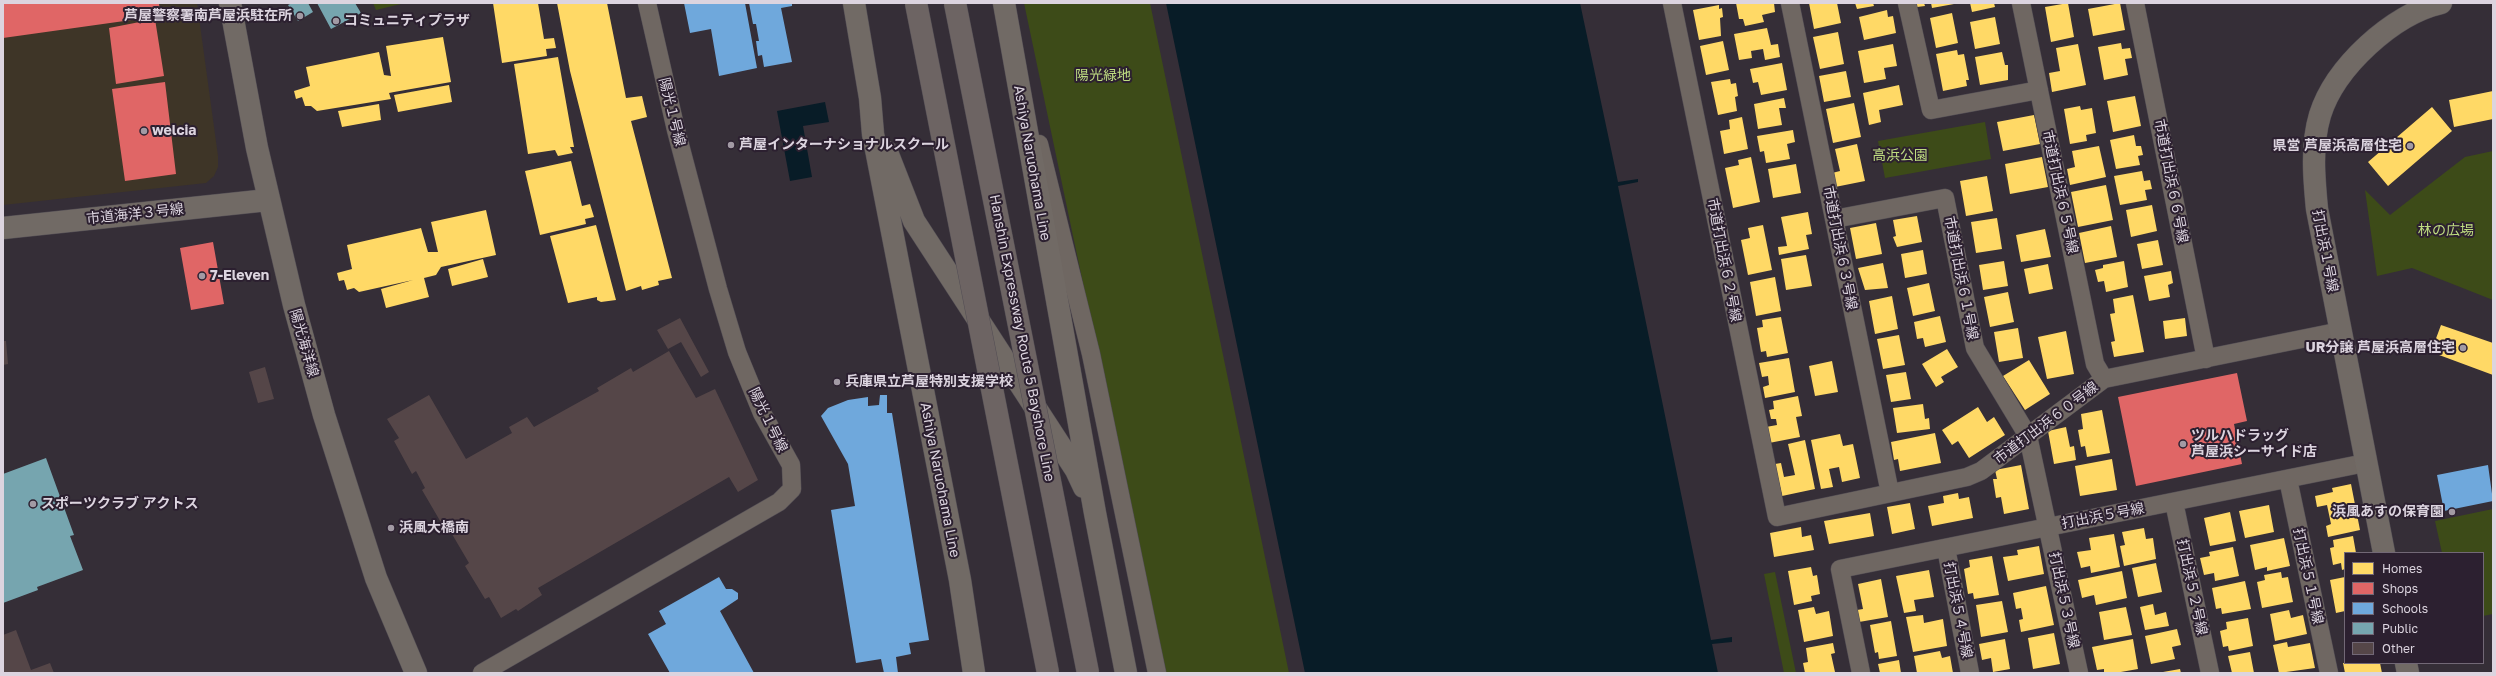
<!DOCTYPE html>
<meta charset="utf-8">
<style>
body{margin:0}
#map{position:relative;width:2496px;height:676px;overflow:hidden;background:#352e37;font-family:"Golos Text",sans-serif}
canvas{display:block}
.frame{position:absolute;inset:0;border:4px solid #dcd4df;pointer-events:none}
.legend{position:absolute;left:2344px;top:552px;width:140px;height:112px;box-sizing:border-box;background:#2c2030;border:1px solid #726876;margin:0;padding:5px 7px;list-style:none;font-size:12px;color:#dcd4df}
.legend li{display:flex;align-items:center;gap:8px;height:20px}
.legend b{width:20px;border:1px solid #726876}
</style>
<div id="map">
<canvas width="2496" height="676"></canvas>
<div class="frame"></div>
<ul class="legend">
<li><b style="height:11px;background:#ffd966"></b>Homes</li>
<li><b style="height:11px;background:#e06666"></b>Shops</li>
<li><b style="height:11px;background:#6fa8dc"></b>Schools</li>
<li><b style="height:11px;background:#76a5af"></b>Public</li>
<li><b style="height:11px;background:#554648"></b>Other</li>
</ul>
</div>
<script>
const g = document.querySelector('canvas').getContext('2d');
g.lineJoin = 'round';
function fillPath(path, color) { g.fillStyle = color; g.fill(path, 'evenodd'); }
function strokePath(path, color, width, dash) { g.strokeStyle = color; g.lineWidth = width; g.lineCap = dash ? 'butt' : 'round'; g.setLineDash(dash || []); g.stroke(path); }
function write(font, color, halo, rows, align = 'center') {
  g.font = font + ' "Golos Text","Noto Sans JP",sans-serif'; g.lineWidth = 4; g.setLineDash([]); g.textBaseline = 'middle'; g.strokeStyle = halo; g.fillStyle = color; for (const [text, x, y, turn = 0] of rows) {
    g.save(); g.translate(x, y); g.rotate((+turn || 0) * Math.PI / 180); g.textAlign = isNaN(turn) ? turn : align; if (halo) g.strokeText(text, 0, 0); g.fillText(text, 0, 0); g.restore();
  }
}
fillPath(new Path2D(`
 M3,3H197L218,156V167L214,176L206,183L3,205Z`), '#3e3527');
fillPath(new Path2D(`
 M373,3H405L376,10Z
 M1024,3H1150L1289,673H1165Z
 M1985,122L1991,159L1885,178L1878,141Z
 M2493,151V300L2412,268L2377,276L2365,190L2390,215L2465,157Z
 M2493,509V614L2483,616V553H2442L2435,521Z
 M1775,572L1796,673H1784L1764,574Z`), '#3d4b18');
fillPath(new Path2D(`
 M1166,3H1580L1618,182L1638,179V182L1618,186L1711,640L1732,637V642L1712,644L1718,673H1305Z
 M825,102L829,122L803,126L812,177L790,181L777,111Z`), '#081c27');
fillPath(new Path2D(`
 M493,3H538L544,39L554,38L556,48L546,49L547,56L502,63Z
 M557,3H607L626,98L642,96L647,117L631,121L672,278L658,281L659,285L642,290L641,286L626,291L570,71Z
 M1736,3H1774L1775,12L1762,15L1764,22L1745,26L1743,19H1739Z
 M1809,3H1837L1841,23L1814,29Z
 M1855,3H1873L1874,6L1857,9Z
 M1917,3H1924L1925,6L1917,7Z
 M1931,3H1954V4L1932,8Z
 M1970,3H1994L1995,7L1972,12Z
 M2068,3L2074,37L2051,42L2045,7Z
 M2120,3L2125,30L2093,36L2088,9Z
 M1719,5V9L1722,8L1723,17L1720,18L1721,36L1699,40L1693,10Z
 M1887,10L1888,17L1893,16L1896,33L1864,40L1859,17Z
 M1952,13L1958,43L1936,48L1930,18Z
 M1995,17L2000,44L1975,49L1970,22Z
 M1767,28L1771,45L1778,44L1780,57L1765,60L1763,49L1751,51L1752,58L1739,60L1734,34Z
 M1838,32L1844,64L1820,69L1813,37Z
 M443,37L451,82L394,92L389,93L391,99L317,111L311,106H305L302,97L296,99L294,91L310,86L306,67L379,52L384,75L391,76L386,46Z
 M1723,41L1729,70L1706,75L1700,46Z
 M2121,43L2122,49L2130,48L2132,58L2125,59L2128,75L2104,80L2098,47Z
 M1893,44L1897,66L1884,68L1886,79L1864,83L1858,51Z
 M2078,44L2086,85L2052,92L2049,73L2060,71L2056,48Z
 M1957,50L1958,55L1964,54L1969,80H1966L1967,86L1943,91L1936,54Z
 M2002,52L2005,65H2008V80L1980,85L1975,57Z
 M558,57L574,147H570L573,153L558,156L555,150L528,154L514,64Z
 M1782,63L1787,90L1761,95L1758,82L1753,83L1750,69Z
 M1846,71L1851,97L1824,102L1819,76Z
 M1730,79L1731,84L1736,83L1738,96L1735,97L1737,111L1718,115L1711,82Z
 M449,85L452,102L398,112L394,95Z
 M1899,85L1903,105L1879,110L1881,122L1869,125L1863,93Z
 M2493,91V119L2454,127L2449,100Z
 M2135,96L2141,126L2113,132L2107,101Z
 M1784,98L1786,108H1779L1782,125L1758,129L1754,104Z
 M1854,103L1861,137L1833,143L1826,109Z
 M379,104L381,120L342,127L338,111Z
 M2080,106L2081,110L2092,108L2096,133L2086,135L2087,141L2070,144L2064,109Z
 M2432,107L2452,131L2388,186L2368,162Z
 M2034,115L2040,144L2003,151L1997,122Z
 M1742,117L1748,149L1724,154L1720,131L1730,129L1729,120Z
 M1793,130L1795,142L1787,144L1790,159L1766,163L1764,151L1760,152L1757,136Z
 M2134,135L2136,146H2141L2143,155L2138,156L2140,165L2116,169L2110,140Z
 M1857,144L1865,181L1835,187L1832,173L1840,171L1835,149Z
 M2099,146L2106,177L2070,185L2067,169L2075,167L2072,151Z
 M1751,157L1760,202L1733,208L1725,168L1739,165L1738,160Z
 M2042,157L2048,187L2010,194L2005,164Z
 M571,161L582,206L590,204L594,217L585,219L586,224L540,235L525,171Z
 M1796,164L1801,193L1773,198L1768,169Z
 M2142,171L2144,181L2150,180L2152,189L2145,190L2147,200L2120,205L2114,176Z
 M1987,176L1993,211L1966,216L1960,181Z
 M2106,185L2113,220L2078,227L2071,192Z
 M2152,205L2157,231L2131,237L2126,210Z
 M486,210L496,255L441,267L436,275L424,278L429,297L386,308L381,289L413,280L359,292L354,288L347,290L344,280L339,281L337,273L352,269L347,245L421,228L428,252H438L431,222Z
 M1808,212L1812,234L1806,235L1809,249L1779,255L1778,247L1787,246L1781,217Z
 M1917,216L1922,242L1897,247L1893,237L1896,236L1893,220Z
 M1997,218L2002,249L1976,253L1971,222Z
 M1876,223L1882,254L1856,259L1850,228Z
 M596,225L616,300L601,302L597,300V297L568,303L550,236Z
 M1763,225L1772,270L1748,275L1741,240L1750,238L1748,228Z
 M2111,226L2117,257L2085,263L2079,233Z
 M2045,229L2051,257L2021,262L2016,235Z
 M2158,240L2163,265L2142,269L2137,244Z
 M1923,250L1927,274L1905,278L1901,254Z
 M1806,255L1812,286L1786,290L1781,259Z
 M483,259L488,277L452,286L448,269Z
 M2004,261L2008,286L1983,290L1979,265Z
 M2124,261L2128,287L2106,292L2104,281L2098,282L2095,270L2103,268V265Z
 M1883,263L1888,288L1865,290L1858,268Z
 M2048,264L2053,289L2029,294L2024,269Z
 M2171,271L2173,283L2168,285L2170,297L2149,301L2144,276Z
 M1775,277L1781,311L1756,316L1750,282Z
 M1929,283L1935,311L1913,316L1907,288Z
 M2008,292L2014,322L1990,327L1984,297Z
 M2133,295L2144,352L2114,357L2111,342L2115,341L2110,314L2115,313L2113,299Z
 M1892,296L1898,329L1875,334L1869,301Z
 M1940,316L1946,342L1925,347L1923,338L1917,339L1914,322Z
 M1781,317L1788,353L1767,357L1766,351L1761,352L1757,328L1763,327L1762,320Z
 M2185,318L2187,336L2165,339L2163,321Z
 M2441,325L2493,343V375L2431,352Z
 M2018,328L2023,358L1999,362L1994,332Z
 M2066,331L2074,374L2047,379L2038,337Z
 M1899,335L1905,365L1883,369L1877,339Z
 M1947,349L1958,367L1941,377L1944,382L1936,387L1922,364Z
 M1789,358L1795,392L1765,398L1763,387L1769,385L1768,376L1762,377L1759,363Z
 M2029,360L2050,394L2025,410L2003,376Z
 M1832,361L1838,392L1815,396L1809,366Z
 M1906,372L1911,399L1891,402L1886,375Z
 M1798,396L1802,416L1796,417L1800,437L1769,443L1766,427L1777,425L1776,419H1771L1769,410L1774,409L1773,401Z
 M1923,404L1925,419L1929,418L1930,429L1897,433L1893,408Z
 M1978,407L1987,422L1994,417L2005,435L1969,458L1958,441L1952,445L1942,430Z
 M2102,410L2110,453L2087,457L2085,446L2081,447L2078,430L2083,429L2081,414Z
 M2066,427L2070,447L2074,446L2076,460L2054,464L2048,431Z
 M1935,433L1941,463L1900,471L1898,459L1894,460L1891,442Z
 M1840,434L1843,446L1853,444L1860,478L1842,482L1839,467L1829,469L1833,487L1821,489L1811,440Z
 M1805,440L1815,489L1782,496L1775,464L1781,463L1784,477L1795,475L1788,444Z
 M2112,459L2117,490L2080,496L2075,466Z
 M2021,465L2029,509L2004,514L2001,497L1996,498L1993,479H1997L1995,470Z
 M2351,484L2360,530L2328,537L2326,526L2331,524L2327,505L2317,507L2315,496L2333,492L2332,488Z
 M1958,493L1959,499L1969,497L1973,518L1932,526L1928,506L1944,503L1943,496Z
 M1910,503L1915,529L1892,534L1887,507Z
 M2269,505L2274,532L2245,538L2239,511Z
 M2230,512L2236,541L2210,546L2204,518Z
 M1870,513L1874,536L1829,544L1824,521Z
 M1801,527L1802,537L1811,535L1814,550L1774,557L1770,533Z
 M2144,528L2146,539L2153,538L2156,559L2124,566L2120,546L2125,545L2122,532Z
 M2114,534L2120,567L2091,573L2090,566L2081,568L2077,552L2091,550L2089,538Z
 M2353,536L2356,553H2345V569L2342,570L2341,563L2333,565L2330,548L2334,547L2333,540Z
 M2284,538L2290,566L2267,571V567L2255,570L2250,545Z
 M2039,546L2044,574L2008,581L2003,557L2018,555L2017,550Z
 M2233,547L2239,576L2215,581L2214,573L2204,575L2200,558L2210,556L2209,552Z
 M1992,556L1999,595L1974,599L1973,593L1968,594L1964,569L1970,567L1969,560Z
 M2156,563L2162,592L2138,597L2132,568Z
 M1811,567L1813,576L1817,575L1820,594L1811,596L1812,601L1794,605L1788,571Z
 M1929,570L1934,597L1914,600L1916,611L1904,613L1896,576Z
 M2122,571L2127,598L2096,605L2094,595L2082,598L2078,580Z
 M2281,572L2282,578L2288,577L2293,602L2262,608L2257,582L2265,580L2264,575Z
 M2345,577V611L2336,613L2330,580Z
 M1881,579L1888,617L1859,622L1857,610L1863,609L1858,584Z
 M2245,581L2251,609L2222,614L2221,608L2216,609L2212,588Z
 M2046,586L2054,625L2021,632L2019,620L2023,619L2021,608L2016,609L2013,593Z
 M2002,601L2008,632L1981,637L1976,605Z
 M2153,604L2155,615L2166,612L2169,626L2145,630L2140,607Z
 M1814,607L1816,614L1829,611L1833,636L1804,642L1798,610Z
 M2126,607L2132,635L2104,640L2099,612Z
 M2289,610L2291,618L2303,615L2307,634L2275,641L2270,614Z
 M1923,615L1924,623L1943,619L1947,646L1913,652L1906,617Z
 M2248,618L2253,646L2229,651L2228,646L2223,647L2220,631L2227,629L2226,622Z
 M1891,621L1897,656L1879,659L1878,652L1875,653L1870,625Z
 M2177,629L2181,645L2172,647L2175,659L2151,664L2145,636Z
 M2054,633L2060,664L2033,669L2028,638Z
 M2005,639L2010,669L1993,672L1991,658L1982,660L1979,644Z
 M2133,639L2138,669L2115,673H2104V669L2097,670L2092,647Z
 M2287,642L2288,647L2310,643L2315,668L2279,673L2273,645Z
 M1833,643L1835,653L1831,654L1835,672L1805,673L1803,663L1808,662L1806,648Z
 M1940,651L1942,658L1950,656L1953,673H1917L1914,656Z
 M2250,652L2254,673H2232L2228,656Z
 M1899,660L1901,673H1880L1878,664Z
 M2343,663H2380L2382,673H2345Z
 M2180,669L2181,673H2163V672Z`), '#ffd966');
fillPath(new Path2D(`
 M3,3H159L160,16L3,38Z
 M155,19L164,76L116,84L109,28Z
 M165,82L176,174L125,181L112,89Z
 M213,242L224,304L191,310L180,248Z
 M2237,373L2247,421L2234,424L2242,464L2136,486L2118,397Z`), '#e06666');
fillPath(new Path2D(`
 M684,3H745L757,68L719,76L711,29L690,33Z
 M749,3H792V6L781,8L792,62L764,67L762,55L758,56L756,41H759L756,24H753Z
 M880,395H887V413H892L929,640L909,643L911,654L896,657L898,673H884L881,659L856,663L831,510L855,506L848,464L821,416L828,408L848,400L868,397V406L879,405Z
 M2488,465L2493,501L2444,511L2437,475Z
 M719,577L726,589H732L738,593V599L720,611L754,673H670L648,634L666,624L659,611Z`), '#6fa8dc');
fillPath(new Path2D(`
 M292,3H308L313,12L298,21L288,5Z
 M317,3H355L361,13L331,29Z
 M46,458L74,535L70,536L83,570L37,587L38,590L3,603V474Z`), '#76a5af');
fillPath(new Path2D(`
 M680,318L709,372L701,377L681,342L668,349L657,330Z
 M3,341H6L8,364L3,365Z
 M669,351L696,398L715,389L758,480L738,492L729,477L538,588L542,595L518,611L516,609L501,618L489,597L485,599L465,566L469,563L449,529L446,531L422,490L425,488L416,471L412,474L394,441L399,438L387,419L429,395L466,459L512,433L509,427L527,417L534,427L599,391L597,388L631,368L633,372Z
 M265,367L274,399L258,403L249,372Z
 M16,630L31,670L50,663L54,673H3V635Z`), '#554648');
const street = new Path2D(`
 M1672,3L1777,517L1967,477L1981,471L2104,379L2341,331
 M1790,3L1890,493
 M1907,3L1931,110L2039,90
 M2021,3L2095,364L2104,379
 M2135,3L2206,359
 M1039,144L1091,354L1157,673
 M1834,219L1945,198L1975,348L2028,436L2079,673
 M2288,479L2329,673
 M2174,502L2210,673
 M1946,548L1970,673
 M482,673L779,502L792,489L791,465L762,413L737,352L718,289L676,130L647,3
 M1861,673L1840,569L2365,463`);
const secondary = new Path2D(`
 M230,3L257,148L294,305L324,415L376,578L416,673
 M854,3L870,98L873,134L960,580L974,673
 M1004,3L1095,513L1126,673
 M887,152L914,221L1076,470L1084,487
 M3,228L268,200
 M2384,553L2317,209C2314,178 2311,145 2320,115C2335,67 2393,14 2441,3
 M2406,663L2408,673`);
strokePath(street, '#524d54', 19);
strokePath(secondary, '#524d54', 23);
strokePath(street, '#6f6762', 18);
strokePath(secondary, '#716a65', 22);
const highwayBridge = new Path2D(`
 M916,3L1048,673
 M955,3L1088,673`);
strokePath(highwayBridge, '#524d54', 23, []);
strokePath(highwayBridge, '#6d6463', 22);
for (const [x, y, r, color] of [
 [300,16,4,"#a29aa4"],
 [336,21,4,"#a29aa4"],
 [144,131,4,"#a29aa4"],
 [731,145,4,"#a29aa4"],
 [2410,146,4,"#a29aa4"],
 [202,276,4,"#a29aa4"],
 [2463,348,4,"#a29aa4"],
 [837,382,4,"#a29aa4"],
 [2183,444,4,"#a29aa4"],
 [33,504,4,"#a29aa4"],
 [2452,512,4,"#a29aa4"],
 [391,528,4,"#a29aa4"]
]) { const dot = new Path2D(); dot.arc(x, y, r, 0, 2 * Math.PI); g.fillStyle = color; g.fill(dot); strokePath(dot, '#2c2030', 1.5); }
write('bold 14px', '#dcd4df', '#2c2030', [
 ["芦屋警察署南芦屋浜駐在所",292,16,"right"],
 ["コミュニティプラザ",344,21],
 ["welcia",152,131],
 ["芦屋インターナショナルスクール",739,145],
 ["県営 芦屋浜高層住宅",2402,146,"right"],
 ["7-Eleven",210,276],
 ["UR分譲 芦屋浜高層住宅",2455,348,"right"],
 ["兵庫県立芦屋特別支援学校",845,382],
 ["ツルハドラッグ",2191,436],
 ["芦屋浜シーサイド店",2191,452],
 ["スポーツクラブ アクトス",41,504],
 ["浜風あすの保育園",2444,512,"right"],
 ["浜風大橋南",399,528]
], 'left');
write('14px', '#bfdd81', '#2c2030', [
 ["陽光緑地",1103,76],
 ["高浜公園",1900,156],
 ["林の広場",2446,231]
]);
write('14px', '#dcd4df', '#2c2030', [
 ["陽光１号線",672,112,76],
 ["Ashiya Naruohama Line",1032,163,80],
 ["市道打出浜６６号線",2171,181,79],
 ["市道打出浜６５号線",2060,192,78],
 ["市道海洋３号線",135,214,-6],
 ["市道打出浜６３号線",1840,248,79],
 ["打出浜１号線",2325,251,79],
 ["市道打出浜６２号線",1724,260,79],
 ["市道打出浜６１号線",1961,278,79],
 ["Hanshin Expressway Route 5 Bayshore Line",1022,338,79],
 ["陽光海洋線",304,343,74],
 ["陽光１号線",768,420,64],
 ["市道打出浜６０号線",2046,423,-37],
 ["Ashiya Naruohama Line",940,480,79],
 ["打出浜５号線",2103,516,-11],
 ["打出浜５１号線",2308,576,78],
 ["打出浜５２号線",2192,587,78],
 ["打出浜５３号線",2064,600,78],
 ["打出浜５４号線",1958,610,79]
]);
</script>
